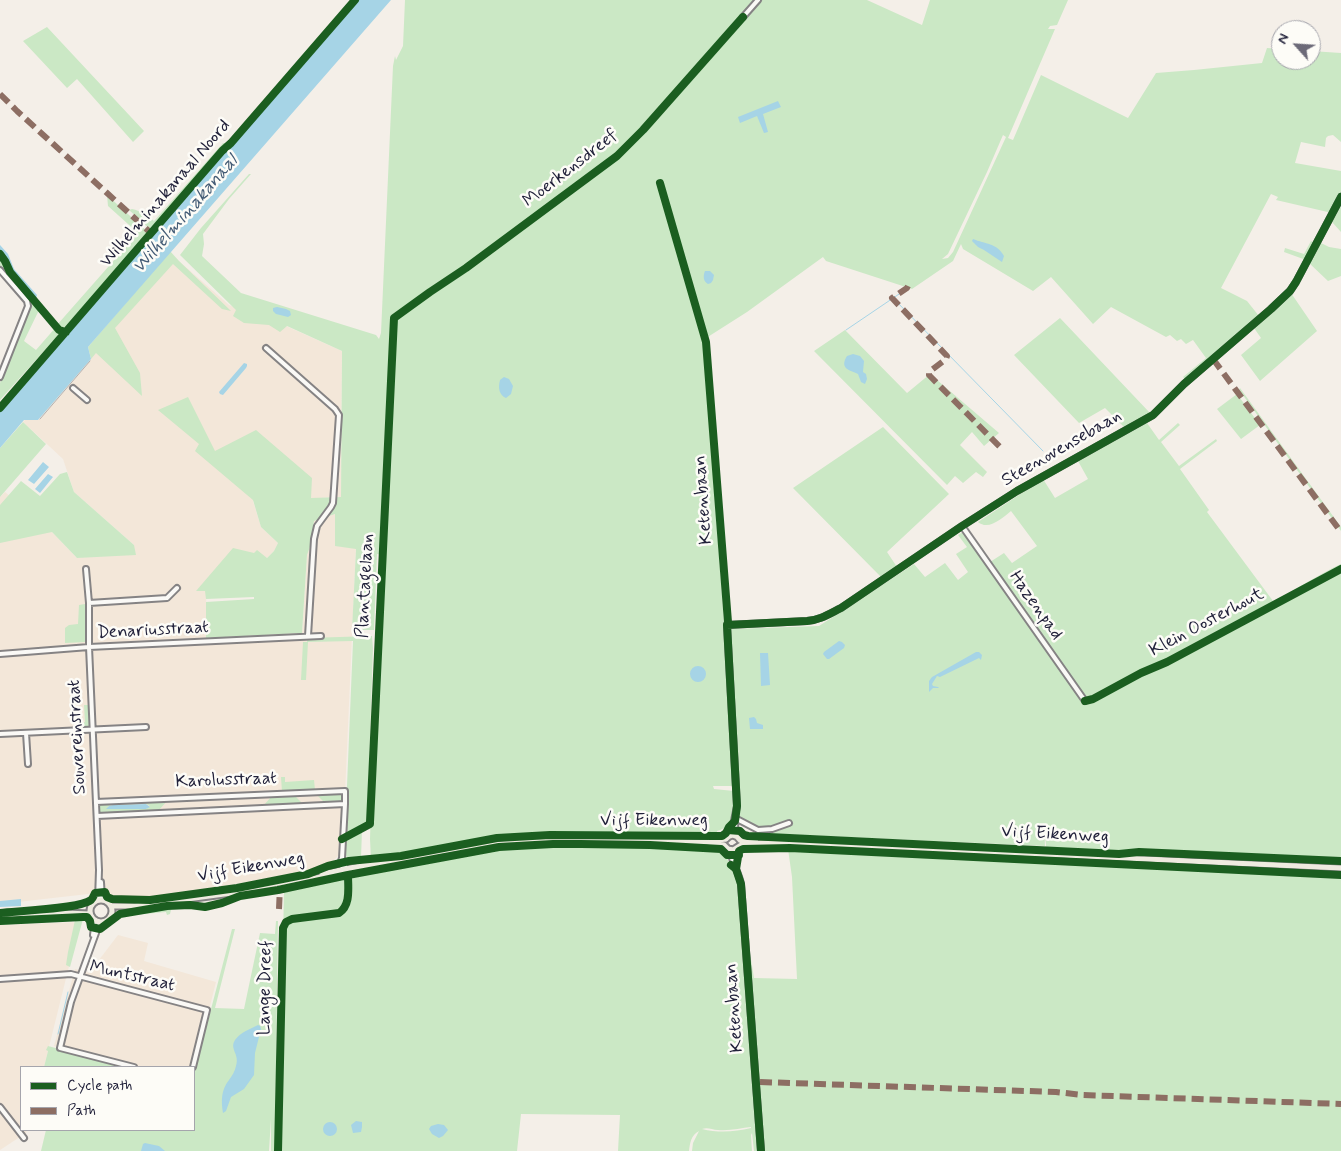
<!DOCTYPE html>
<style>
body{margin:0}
#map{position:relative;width:1341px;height:1151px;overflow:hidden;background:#f4efe8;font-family:Mynerve,sans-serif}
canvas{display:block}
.legend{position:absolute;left:20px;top:1066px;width:175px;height:65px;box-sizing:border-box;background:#fdfcf7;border:1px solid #a5a5ac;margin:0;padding:6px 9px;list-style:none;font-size:15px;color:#22223b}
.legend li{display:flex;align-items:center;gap:10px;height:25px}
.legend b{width:25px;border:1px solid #a5a5ac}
.north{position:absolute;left:1271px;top:20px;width:50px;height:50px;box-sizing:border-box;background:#fdfcf7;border:1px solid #a5a5ac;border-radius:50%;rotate:296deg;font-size:14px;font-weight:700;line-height:20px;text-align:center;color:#22223b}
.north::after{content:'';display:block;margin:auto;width:18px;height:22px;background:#6c6a78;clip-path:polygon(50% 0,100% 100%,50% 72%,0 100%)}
</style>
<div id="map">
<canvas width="1341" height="1151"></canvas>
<ul class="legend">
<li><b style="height:6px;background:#1b5e20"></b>Cycle path</li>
<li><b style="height:6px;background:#8d6e63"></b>Path</li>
</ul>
<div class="north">N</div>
</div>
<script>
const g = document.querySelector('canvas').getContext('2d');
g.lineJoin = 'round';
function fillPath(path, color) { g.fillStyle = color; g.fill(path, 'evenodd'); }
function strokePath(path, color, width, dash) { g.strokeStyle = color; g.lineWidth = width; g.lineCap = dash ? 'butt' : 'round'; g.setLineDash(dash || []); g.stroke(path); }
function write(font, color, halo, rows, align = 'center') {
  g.font = font + ' Mynerve,sans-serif'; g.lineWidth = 5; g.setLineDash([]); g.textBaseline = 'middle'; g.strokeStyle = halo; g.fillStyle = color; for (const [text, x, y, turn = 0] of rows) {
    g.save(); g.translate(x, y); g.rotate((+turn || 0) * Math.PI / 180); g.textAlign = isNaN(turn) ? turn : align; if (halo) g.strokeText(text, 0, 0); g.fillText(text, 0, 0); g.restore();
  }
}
fillPath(new Path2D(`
 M171,254L229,305L275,321L342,351L341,497L253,501L261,527L278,543L274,551L267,558L254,553L196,591H206L207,638L302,633L307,555L311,544L314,521L335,514L356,548L345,793L339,855L332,862L311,870L160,898L109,896L97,893L0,904V497L5,492L52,532L77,558L134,545L74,492L63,459L23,422L25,420H38L90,359Z
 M80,922L44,1067H21V1130H27L25,1135H23L0,1150V925Z
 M118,935L148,943L144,961L216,982L194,1070V1067H133L54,1046L75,969L89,973Z`), '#f3e7d9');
fillPath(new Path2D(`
 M405,0H867L922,25L930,0H1068L1057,25L1050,26L1048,29H1055L1008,138L1013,140L1041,75L1128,118L1156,73L1194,70L1262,63L1267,48L1281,49V60H1311V51L1341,53V142L1333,135L1328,136L1326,138L1325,147L1301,142L1295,163L1341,171V196L1332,213L1276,200L1278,197L1271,194L1221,288L1247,301L1259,316L1186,380L1183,377L1206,358L1193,340L1186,344L1181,339L1177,341L1170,335L1166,337L1111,307L1093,324L1051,277L1033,291L963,249L961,244L953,261L912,289L826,261L823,257L747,312L703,340L724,623H723V630H725L734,786H713L714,789L734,791C734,806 736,826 717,831L715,849L723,851L725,853L730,865L734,869L739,880L745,923L754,978L797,979L792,877L788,849L1048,862L1047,859C948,856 848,848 749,848L748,846L754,845H802L1047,856L1044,823L1045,846L758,833L740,817L730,629L819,626L914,564L925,577L945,563L958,580L968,572L956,554L967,547L958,535L963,532L1081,699L1083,698L990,562L1004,553L1012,563L1037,546L1011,511C1005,516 994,526 985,525C983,525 979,523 978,522L1043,479L1055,498L1088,479L1078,461L1147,423L1159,440L1178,423L1180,425L1161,442L1179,466L1216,439L1217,441L1180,469L1209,510L1207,512L1273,601C1296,590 1317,575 1341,564V1151H754L752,1133L751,1135L752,1151H692L693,1143L699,1131C691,1135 690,1143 689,1151H618L620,1115L521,1114L517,1151H279L284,890L336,880L370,871V863L354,866L352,861L371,859L370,839L371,806L375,782L378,659V639H380V630H379L380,595L381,594V591H380L382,555L377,554L374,630H352L356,549L335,546V514L314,521L311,544L307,555L302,633L206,638V602L254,599V597L206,599L205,591H196L233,548L254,553L257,550L267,558L274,551L278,543L261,527L253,500L195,451L199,444L158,410L188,397L215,451L256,430L312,478L311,498L341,497L342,351L287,326L280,332L269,325L244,323L233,316L236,310L180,255L201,228L249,174H251L229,199L203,234L204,244L202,256L241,293L376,335L379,339L381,333L393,66L395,56L396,60L403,46ZM1003,135L1006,137L953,252L948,258L942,259L948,254L987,172ZM751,1127V1128C735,1132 718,1133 702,1129C708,1127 712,1130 718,1130C730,1131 741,1128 751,1127Z
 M47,27L144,131L133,142L77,79L67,88L23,41Z
 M223,143L229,144L152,231L129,210L132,209C141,211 147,215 154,221Z
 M107,195L150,234L62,330L57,325L138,233L108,206Z
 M1341,206V232L1332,222Z
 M1311,241L1315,243L1306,260L1284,252L1285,248L1304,254Z
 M1321,243L1329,247L1341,249V276L1328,281L1309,263Z
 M170,251L179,261L231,311L222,309L173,264L115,328L140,373L142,396L96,353L91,359L88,347Z
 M0,255L3,260L9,272L40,308L24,341L36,350L56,327L61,332L0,400V383L30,307L27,299L0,267Z
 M1291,293L1317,331L1260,381L1241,355L1261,338L1254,328Z
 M1060,318L1150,413L1124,427L1105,408L1079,423L1014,355Z
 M845,330L907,393L930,374L999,433L984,446L972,432L960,445L987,472L983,477L976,472L963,483L955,476L947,485L814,351Z
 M65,335L67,336L0,412V410Z
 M1240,388L1341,527V531L1245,398L1239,390Z
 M1237,394L1260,425L1241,439L1217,409Z
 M23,422L46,444L0,497V448Z
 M883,427L949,494L887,552L897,567L881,577L793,488Z
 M67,472L74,492L134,545L136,555L77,558L52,532L0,543V505L21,481L40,496L60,474Z
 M85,604L86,642L65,643V628L69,625L78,624L79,605Z
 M372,636L373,648L367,825L347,834H345L353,641L308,642L306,680H301L303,642H307V638Z
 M84,705H89L90,726L87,728H83V723L85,722Z
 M281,777H285V782L314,780L315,790L282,792Z
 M338,793L342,796V799L340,802L325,803L316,794Z
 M294,795L303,804L263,806L272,796Z
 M167,801L159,810L103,813L99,812L98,809L100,804H102ZM146,804L150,806L146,809H107L109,806L113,805Z
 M362,830L361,858L351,859L344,855L345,840Z
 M163,910H171L170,914L167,915L166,912L122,916L125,913Z
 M83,919L70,967L66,965L68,952L75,920L0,925V922Z
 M276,921H278L275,1151H271V1119L269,1151H41L46,1130H194V1074L232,929H235L215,1008L244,1009L260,933L275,934Z
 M48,1046L127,1067H44L48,1051L46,1050Z`), '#cbe8c5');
fillPath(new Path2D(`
 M357,0H391L88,347L91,359L38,420H24L0,448V412Z
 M778,101L781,107L763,114L768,132L764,133L757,116L740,123L738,117Z
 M973,239C985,244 997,243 1004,256L1002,262L984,250L978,247L972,241Z
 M0,245L8,254L14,269L37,295L36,298H34L10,270L6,259L0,252Z
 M705,271H710L714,275L713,280L711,283L708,284C703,281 703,276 705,271Z
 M277,307L286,309L290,311L291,315L288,317L276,314L273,311V308Z
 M853,354L860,356L864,361L863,372L866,374L867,379L865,384L861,382L858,374C850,370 839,369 847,356Z
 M244,363L247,364V366L246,368L223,395L220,394L219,392Z
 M504,377L509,379L513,386L511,394L506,398C499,395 498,388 500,380Z
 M43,462L49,467L34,484L28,480Z
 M48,474L53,477L40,493L35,489Z
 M839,641L842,642L845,645L844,648L829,659H827L823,654L824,652Z
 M976,652H979L982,655L981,660L979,658L940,677L937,676L932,684L933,686L938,687L939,688H933L929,692V681L932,677Z
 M760,653H768L770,685L761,686Z
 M690 674a8 8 0 1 1 16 0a8 8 0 1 1-16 0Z
 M754,717L756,719L757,723L763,725V729H750L749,718Z
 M146,804L150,807L146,809H106L109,806L113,805Z
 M21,899V906L0,907V901Z
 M258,1025L260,1026L261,1029L255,1053L254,1075L244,1089L231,1097L226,1111L223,1113C221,1101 221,1090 229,1080C232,1076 235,1071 236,1066C240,1054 229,1049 235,1040C241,1032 250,1029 258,1025Z
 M356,1121L362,1122V1127L361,1132L353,1133L351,1125Z
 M323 1129a7 7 0 1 1 14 0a7 7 0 1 1-14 0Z
 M438,1124L444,1125L448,1130L443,1136L439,1138L432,1134L429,1129L431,1126Z
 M145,1143L159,1146L165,1151H141L143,1144Z`), '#a6d4e6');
strokePath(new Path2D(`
 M893,298L1043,451
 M846,330L908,288
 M58,1034L68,992`), '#a6d4e6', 1);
const minor = new Path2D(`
 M743,17L758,0
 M0,270L27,301L28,306L0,377
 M266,348L335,409L339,415L333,503L331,507L317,526L314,539L308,636
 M73,388L87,400
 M962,526L1085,701
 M86,569L89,603
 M0,654L89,647L321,636
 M26,733L28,764
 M0,734L146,727
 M96,802L345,791V804
 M97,816L345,804L342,858L341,861L343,870
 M735,818L758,830L772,829L789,823
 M735,823L736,836
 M731,835L737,806L727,625L807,621C820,620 829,614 841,608L962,526L1017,491L1153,415L1184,384L1271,309L1290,291L1296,282L1341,197
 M730,849C731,862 739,872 741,884L761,1151
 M342,858L346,869
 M733,864L735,850
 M101,882L102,899
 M98,900L99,870L89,647V603L167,598L177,588
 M100,922L71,1002L60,1048L134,1067
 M93,935L95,920
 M0,979L71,974L207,1010L193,1067
 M0,1107L24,1138`);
const major = new Path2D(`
 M726,839C730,834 736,834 740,840
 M740,840L756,842
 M710,841L726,839
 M322,874L384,861L404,859
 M90 911a11 11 0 1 1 22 0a11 11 0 1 1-22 0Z
 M112,906H135L239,892L398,863C499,833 603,840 707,842L724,845L728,849L733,850L741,845L761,843L819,844L1341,868
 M0,917L65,913L90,914`);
strokePath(minor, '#858384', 8);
strokePath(major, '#858384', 9);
strokePath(minor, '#faf9f6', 4);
strokePath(major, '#efebe0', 5);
strokePath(new Path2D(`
 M40,419L90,361`), '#b3b2b3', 1);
strokePath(new Path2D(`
 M0,94L17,111L152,234
 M908,286L907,288L892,298L947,356L946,359L929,372V375L1002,449
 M1213,359L1341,532
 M279,909L280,886
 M760,1082L1056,1092L1083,1095L1341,1104`), '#8d6e63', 6, [12, 6]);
strokePath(new Path2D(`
 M0,254L5,261L10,272L59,330L66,332
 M0,408L222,151L231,143L355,0
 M727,625L807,621C820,620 829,614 841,608L962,526L1017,491L1153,415L1184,384L1271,309L1290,291L1296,282L1341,197
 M1085,701L1093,699L1141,673L1167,662L1341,569
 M728,830L740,831L744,835L748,836L1119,854L1139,852L1341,861
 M342,839L370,824V822L394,318L430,292L466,268L617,156L643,130L743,17
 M731,865L736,869L741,884L761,1151
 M736,869L739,851L743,849L790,848L1341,875
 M0,913C17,911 79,909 91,900C93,898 94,895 95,893L105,892L107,897L112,899L150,900L237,888L308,874L328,866L349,861L401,856L497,838L550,835L715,836H722L726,833L729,827L735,821L737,806L727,625L728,622L706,342L660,183
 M0,921L83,917H87L90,921L91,927L100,929L120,914L167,906L190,905L205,907L222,903L240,896L278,890L348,875L499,847L553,844H581L650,845L721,849L727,855H739
 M278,1151L283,928L286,922L292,919L339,913C351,905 348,888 348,875`), '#1b5e20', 8);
write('18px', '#22223b', '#fdfcf7', [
 ["Moerkensdreef",571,169,-38],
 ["Wilhelminakanaal Noord",166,194,-49],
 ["Steenovensebaan",1062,449,-30],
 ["Ketenbaan",704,500,-94],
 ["Plantagelaan",366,586,-87],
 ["Hazenpad",1035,606,55],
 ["Klein Oosterhout",1207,623,-28],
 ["Denariusstraat",153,631,-3],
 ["Souvereinstraat",78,737,-93],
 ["Karolusstraat",226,781,-2],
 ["Vijf Eikenweg",654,821],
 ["Vijf Eikenweg",1055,835,3],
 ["Vijf Eikenweg",251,868,-10],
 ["Muntstraat",132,977,13],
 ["Lange Dreef",266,988,-89],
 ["Ketenbaan",735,1008,-94]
]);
write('italic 19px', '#445c76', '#fdfcf7', [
 ["Wilhelminakanaal",186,215,-49]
]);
</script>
